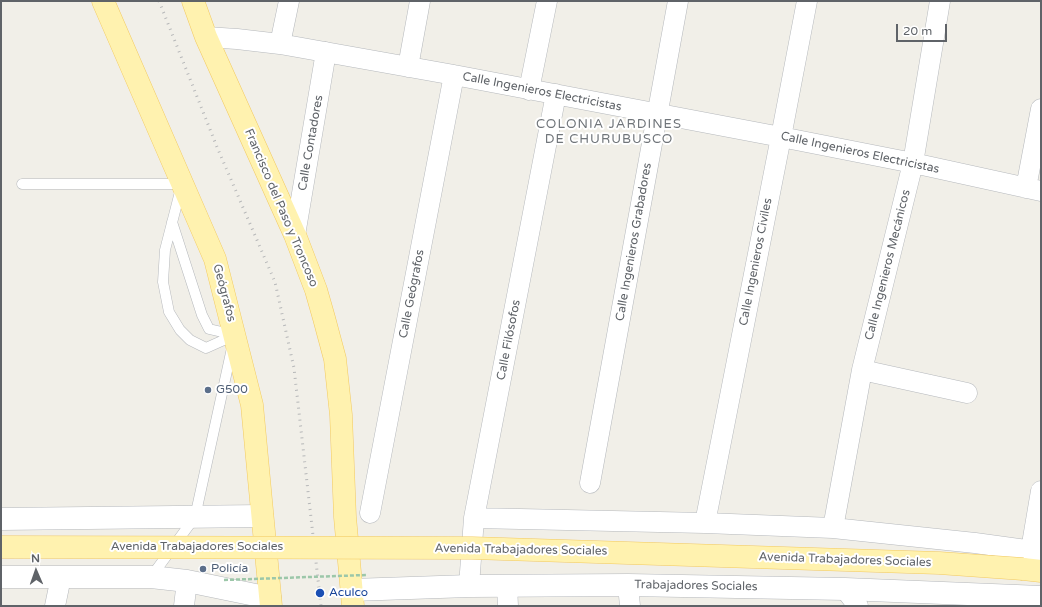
<!DOCTYPE html>
<meta charset="utf-8">
<style>
body{margin:0}
#map{position:relative;width:1042px;height:607px;overflow:hidden;background:#f1efe8;font-family:"Varela Round",sans-serif}
canvas{display:block}
.frame{position:absolute;inset:0;border:2px solid #5f6368;pointer-events:none}
.north{position:absolute;left:16px;top:551px;width:40px;height:40px;-webkit-text-stroke:3px #fff;paint-order:stroke;rotate:358deg;font-size:11px;font-weight:700;line-height:16px;text-align:center;color:#5f6368}
.north::after{content:'';display:block;margin:auto;width:14px;height:18px;background:#5f6368;clip-path:polygon(50% 0,100% 100%,50% 72%,0 100%)}
.scale{position:absolute;left:896px;top:24px;width:51px;height:18px;box-sizing:border-box;border:2px solid #5f6368;border-top:0;padding-left:5px;font-size:12px;line-height:14px;white-space:nowrap;color:#5f6368;-webkit-text-stroke:3px #fff;paint-order:stroke}
</style>
<div id="map">
<canvas width="1042" height="607"></canvas>
<div class="frame"></div>
<div class="north">N</div>
<div class="scale">20 m</div>
</div>
<script>
const g = document.querySelector('canvas').getContext('2d');
g.lineJoin = 'round';
function strokePath(path, color, width, dash) { g.strokeStyle = color; g.lineWidth = width; g.lineCap = dash ? 'butt' : 'round'; g.setLineDash(dash || []); g.stroke(path); }
function write(font, color, halo, rows, align = 'center') {
  g.font = font + ' "Varela Round",sans-serif'; g.lineWidth = 4; g.setLineDash([]); g.textBaseline = 'middle'; g.strokeStyle = halo; g.fillStyle = color; for (const [text, x, y, turn = 0] of rows) {
    g.save(); g.translate(x, y); g.rotate((+turn || 0) * Math.PI / 180); g.textAlign = isNaN(turn) ? turn : align; if (halo) g.strokeText(text, 0, 0); g.fillText(text, 0, 0); g.restore();
  }
}
const service = new Path2D(`
 M22,184H182L165,250L163,282L169,312L180,330L190,340L206,348L235,335
 M172,222L202,315L209,329L235,335
 M151,577L195,517L232,348`);
const minor = new Path2D(`
 M206,37L237,39L280,44L454,75L781,137L913,163L1041,191
 M280,44L289,1
 M408,67L420,1
 M529,90L547,1
 M1026,188L1041,109
 M295,235L326,52
 M862,370L967,393
 M590,483L678,1
 M370,513L454,75
 M474,518L705,523L833,528L975,543L1041,552
 M705,523L781,137L807,1
 M833,528L862,370L913,163L940,1
 M1031,550L1041,491
 M628,585L630,606
 M469,586L474,518L556,94
 M507,586L508,606
 M845,589L858,606
 M55,606L61,577
 M184,606L187,581`);
const tertiary = new Path2D(`
 M1,519L262,516
 M1,577H151L187,581L270,598
 M352,590L469,586L628,585L845,589L1041,597`);
const primary = new Path2D(`
 M103,1L215,259L252,405L271,606
 M193,1L206,37L295,235L316,290L324,318L335,359L341,415L345,517L353,606
 M1023,569L1041,571`);
strokePath(service, '#b5b8bc', 11);
strokePath(minor, '#b5b8bc', 21);
strokePath(tertiary, '#b5b8bc', 23);
strokePath(primary, '#f2c960', 23);
strokePath(service, '#fff', 10);
strokePath(minor, '#fff', 20);
strokePath(tertiary, '#fff', 22);
strokePath(primary, '#fff2af', 22);
strokePath(new Path2D(`
 M159,1L217,147L275,282L294,368L321,606`), '#b6b7b8', 3, [1, 5]);
const primaryBridge = new Path2D(`
 M1,547L472,548L939,563L1023,569`);
strokePath(primaryBridge, '#f2c960', 23, []);
strokePath(new Path2D(`
 M224,580L366,575`), '#9cc7a9', 2.5, [4, 2]);
strokePath(primaryBridge, '#fff2af', 22);
for (const [x, y, r, color] of [
 [208,390,4,"#5c6f8a"],
 [203,569,4,"#5c6f8a"],
 [320,593,5,"#1a4fb4"]
]) { const dot = new Path2D(); dot.arc(x, y, r, 0, 2 * Math.PI); g.fillStyle = color; g.fill(dot); strokePath(dot, '#fff', 1.5); }
write('12px', '#5f6368', '#fff', [
 ["Calle Ingenieros Electricistas",542,92,11],
 ["Calle Contadores",311,143,-80],
 ["Calle Ingenieros Electricistas",860,153,12],
 ["Francisco del Paso y Troncoso",281,208,67],
 ["Calle Ingenieros Grabadores",634,242,-80],
 ["Calle Ingenieros Civiles",756,262,-79],
 ["Calle Ingenieros Mecánicos",888,265,-76],
 ["Geógrafos",224,293,75],
 ["Calle Geógrafos",412,294,-79],
 ["Calle Filósofos",509,340,-79],
 ["Avenida Trabajadores Sociales",197,547],
 ["Avenida Trabajadores Sociales",521,550,1],
 ["Avenida Trabajadores Sociales",845,560,2],
 ["Trabajadores Sociales",696,586,1]
]);
write('12px', '#4e5e75', '#fff', [
 ["G500",216,390],
 ["Policía",211,569]
], 'left');
write('12px', '#164399', '#fff', [
 ["Aculco",329,593]
], 'left');
g.letterSpacing = '1px';
write('13px', '#70757a', '#fff', [
 ["COLONIA JARDINES",609,125],
 ["DE CHURUBUSCO",609,140]
]);
g.letterSpacing = '0px';
</script>
